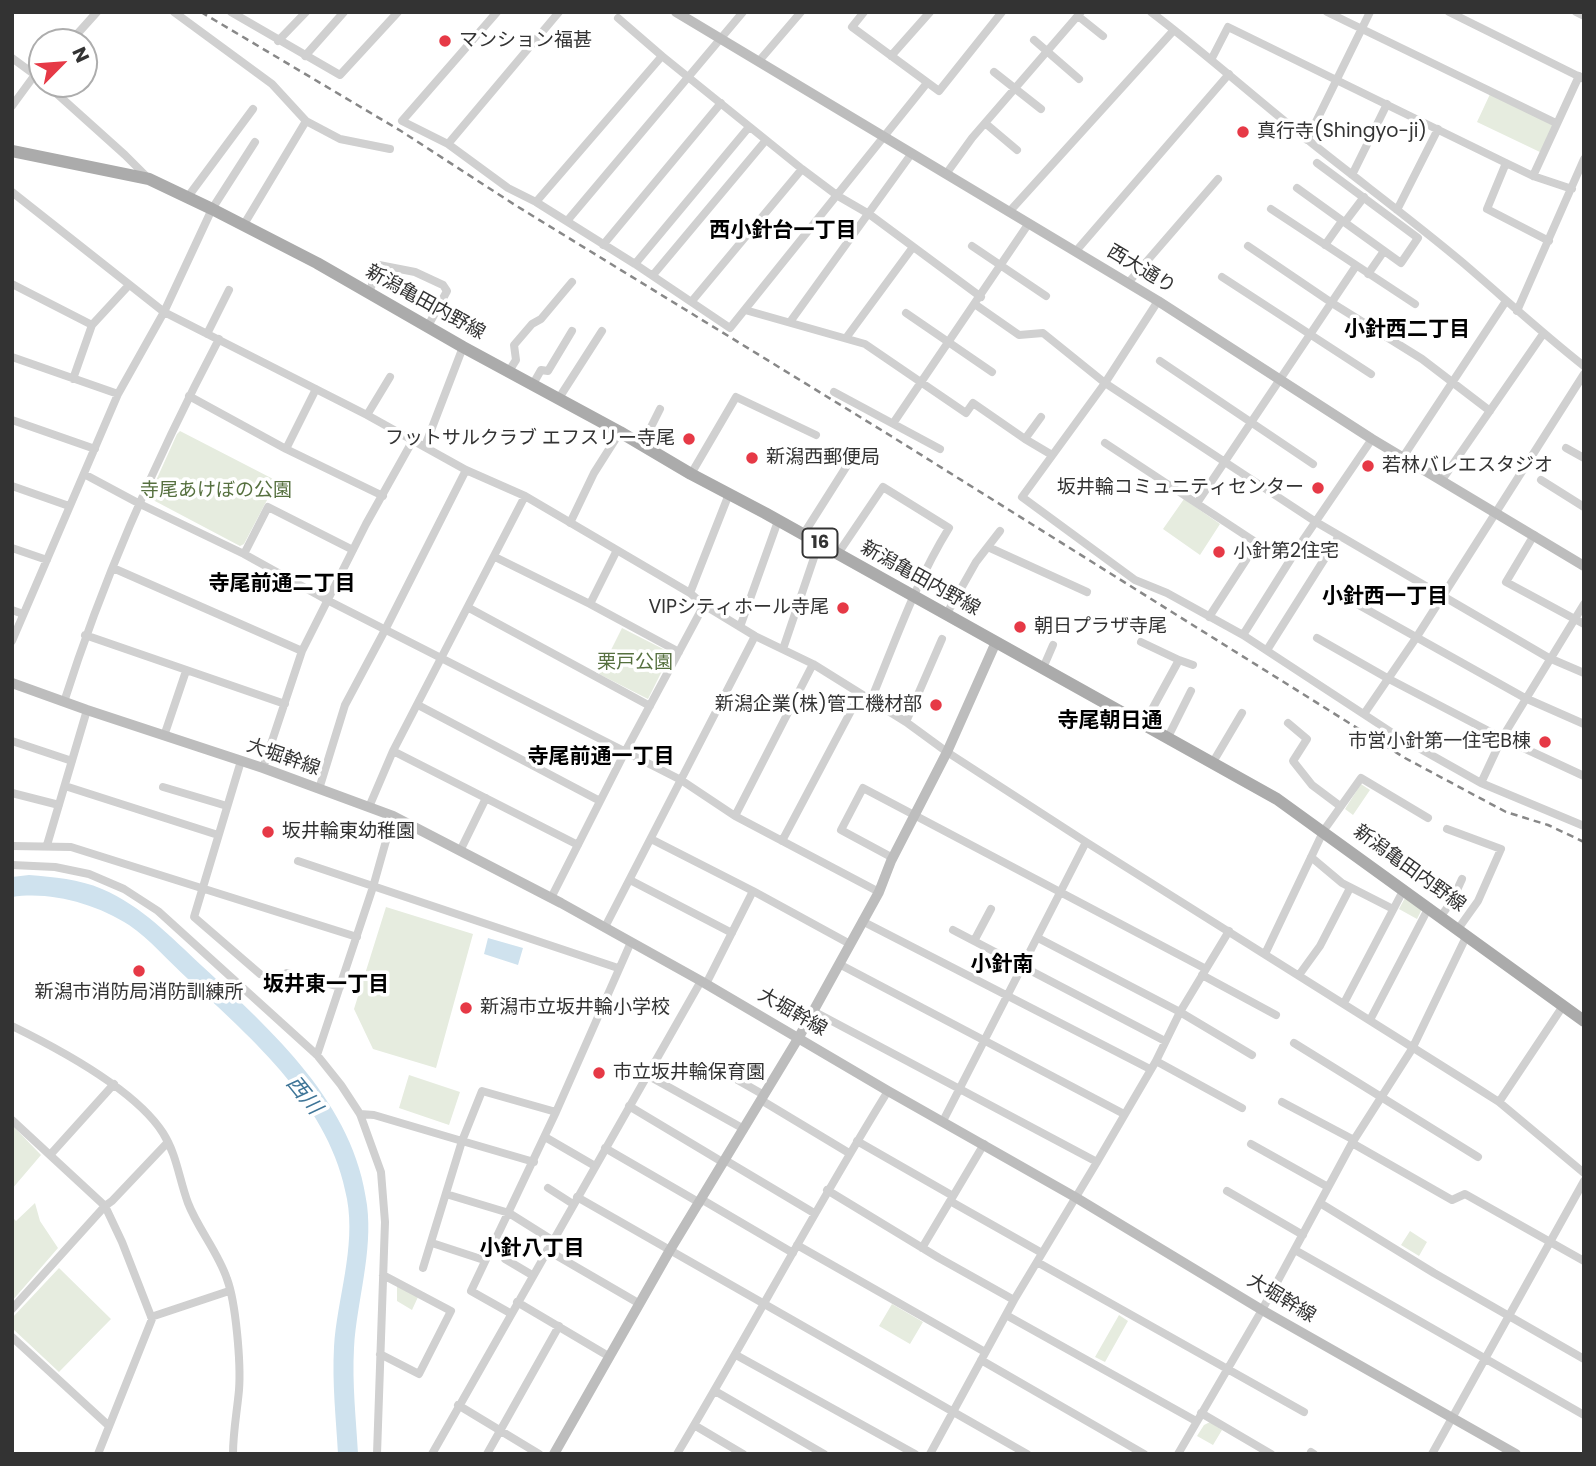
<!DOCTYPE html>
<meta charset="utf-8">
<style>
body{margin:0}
#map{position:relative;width:1596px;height:1466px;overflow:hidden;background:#fff;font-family:Poppins,sans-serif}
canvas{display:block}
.frame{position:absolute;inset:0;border:14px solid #333;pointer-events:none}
.north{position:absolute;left:28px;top:28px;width:70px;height:70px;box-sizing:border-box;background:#fff;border:2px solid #adadad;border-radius:50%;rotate:65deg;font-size:19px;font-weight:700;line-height:28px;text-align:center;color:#333}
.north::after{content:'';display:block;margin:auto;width:24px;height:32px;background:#e63946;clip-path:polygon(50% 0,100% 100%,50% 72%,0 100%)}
</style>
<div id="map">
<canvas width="1596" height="1466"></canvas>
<div class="frame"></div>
<div class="north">N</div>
</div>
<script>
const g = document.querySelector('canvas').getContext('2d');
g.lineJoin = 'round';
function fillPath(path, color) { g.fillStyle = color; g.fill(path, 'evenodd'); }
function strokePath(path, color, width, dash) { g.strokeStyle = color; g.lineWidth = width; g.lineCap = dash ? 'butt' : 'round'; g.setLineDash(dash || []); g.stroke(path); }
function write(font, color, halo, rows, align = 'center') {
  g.font = font + ' Poppins,"Noto Sans JP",sans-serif'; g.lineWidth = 7; g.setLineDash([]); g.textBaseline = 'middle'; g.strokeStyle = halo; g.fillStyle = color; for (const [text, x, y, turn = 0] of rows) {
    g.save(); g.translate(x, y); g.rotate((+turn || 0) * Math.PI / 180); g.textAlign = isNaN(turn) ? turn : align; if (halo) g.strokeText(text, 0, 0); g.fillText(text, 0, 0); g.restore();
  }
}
fillPath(new Path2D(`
 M1491,92L1556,123L1542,153L1477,122Z
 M180,431L277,481L244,544L240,546L153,500L150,494L177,434Z
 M1184,499L1220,524L1200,555L1163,529Z
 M622,628L671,653L648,699L599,674Z
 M1361,784L1370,790L1353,815L1345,809Z
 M1406,896L1422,909L1417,919L1399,909Z
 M386,907L473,934L436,1068L373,1049L354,1009Z
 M409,1075L460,1092L449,1125L399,1108Z
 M12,1125L41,1155L12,1189Z
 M35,1203L40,1221L58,1248L12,1301V1217L16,1221Z
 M1410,1231L1427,1242L1419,1256L1401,1245Z
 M59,1268L111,1319L59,1372L12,1328V1318Z
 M397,1285L418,1297L412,1310L397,1301Z
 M892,1304L923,1322L910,1344L879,1326Z
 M1119,1315L1128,1321L1105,1362L1095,1357Z
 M1210,1422L1222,1430L1213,1445L1197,1436L1204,1425Z`), '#e6ecdf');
fillPath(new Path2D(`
 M29,875C54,877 79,879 102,889C142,906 171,937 202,966C272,1031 355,1104 367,1205C373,1253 357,1300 354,1348C352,1383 356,1419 358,1454H338C336,1419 332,1383 334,1347C337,1299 356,1248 347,1199C331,1106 253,1040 188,979C169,962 150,939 129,925C96,904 51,891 12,897V877Z
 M488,938L523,948L518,965L484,954Z`), '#cfe2ee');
strokePath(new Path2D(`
 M174,12L272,84L306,121L340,139L390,149
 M231,12L340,75L398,12
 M497,12L402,121L448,144L508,188L536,202L635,264L730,328L927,83
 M864,12L852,27L939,91L1002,12
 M1151,12C1205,53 1255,98 1308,140C1359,181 1412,220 1462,262C1503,297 1542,333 1584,366
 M1327,12L1556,123
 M1449,12L1584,79
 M1576,12L1584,16
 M1078,16L1103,36
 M618,18L662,56L802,169L838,196L869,214L981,297
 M1034,40L1079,79
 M278,41L306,12
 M70,42L97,12
 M305,56L344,12
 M891,56L930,12
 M12,58L42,80
 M1211,60L1228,27L1504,162L1533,176L1572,189
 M759,61L801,12
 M994,72L1041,109
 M46,84L125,155L147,177
 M12,106L34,76
 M985,123L1017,150
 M1307,140L1370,12
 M448,144L559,12
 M1506,163L1487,209L1549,241
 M946,174L972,138L1081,12
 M1352,175L1387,104
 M1533,176L1579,76
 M1297,188L1401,263L1418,238L1317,163
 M12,192L164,312L367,415L466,470L525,496L690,593L704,605L755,636L813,664L906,722L947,752L1086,842L1474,1086L1499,1102L1584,1173
 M187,198L253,109
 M536,202L662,56
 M1271,209L1415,304
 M1397,210L1438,129
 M1009,212L1174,30
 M567,221L743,12
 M1345,222L1364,197
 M243,226L306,121
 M603,245L721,103
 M1325,245L1342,221
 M972,246L1046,296
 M1248,246L1332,303L1422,359L1490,411
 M1076,251L1229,74
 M635,264L749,127
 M1368,274L1384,251
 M653,275L766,140
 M1222,277L1371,374
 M1128,283L1218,179
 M12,284L92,325
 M369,293L379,265L415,272L443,285L447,291L428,326
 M692,301L802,169
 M1158,301L1105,383L1022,497L1135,580L1167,593L1243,635L1394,734L1481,783L1584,826
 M976,305L1019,335L1043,333L1105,383L1316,522L1549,658L1584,673
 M745,310L865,344L966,413L973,403L1025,439L1052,455
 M1517,311L1584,159
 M906,313L992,372
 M790,322L912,153
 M207,334L229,290
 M846,338L913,247
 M12,357L118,394
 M1160,361L1313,464
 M509,371L516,360L514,345L532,324L541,319L572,282
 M73,379L92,325L129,285
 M533,384L541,370L548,371L572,331
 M834,392L940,449
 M189,396L286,449L383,496
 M559,398L602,331
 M367,415L390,377
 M12,420L95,449
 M894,422L1029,223
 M1025,439L1041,417
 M1105,443L1257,543L1209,617
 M642,445L660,409
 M425,446L463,347
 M1566,448L1584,458
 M286,449L316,389
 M1403,457L1506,301
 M84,474L140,504L244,554L327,600L681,780L735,816L879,892
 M691,474L736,397L816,435
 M1442,480L1543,334
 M1541,480L1584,507
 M12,486L69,506
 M1197,503L1356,266
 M570,523L594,473L620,432
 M803,535L848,464
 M1534,535L1506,582L1584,624
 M988,547L1087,592
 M12,548L47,560
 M244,554L268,507L353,550
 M837,555L883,487L949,528C916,581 895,642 871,700
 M495,557L590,604L679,652
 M113,568L302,651
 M1332,590L1525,698L1584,724
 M690,593L729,494
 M590,604L617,550
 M469,608L650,706
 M12,610L23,614
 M946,615L976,562L1000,531
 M740,627L778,521
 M85,635L285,704
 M1243,635L1299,546L1372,439
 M1317,638L1389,679L1502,738L1584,776
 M12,641L118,394L164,312L212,209L255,142
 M1141,642L1179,660
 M783,649L819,543
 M1267,650L1339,536
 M1043,668L1053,645
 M64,702C104,576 158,455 219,339
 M418,705L600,801
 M1364,714L1416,638L1584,374
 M906,722L942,639
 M1288,723L1307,739L1293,761L1312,785L1340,806
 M1144,724L1179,660L1193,665
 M164,736L186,671
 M1168,737L1191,691
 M12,741L72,761
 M393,751L578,845
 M241,761L194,917L260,974
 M1213,762L1242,713
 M263,768L302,651L366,524L413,440
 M1481,783L1502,738L1584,604
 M65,786L218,835
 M163,787L227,806
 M319,789L345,705L385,630L466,470
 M12,793L59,805
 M369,807L393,751L525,496
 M735,816L813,664
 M1447,829L1501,849L1478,901L1458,929
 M651,839L753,891L850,944
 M782,841L860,694
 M47,845L87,710
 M12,846L71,847L357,937
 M460,851L486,798
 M1311,857L1342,883L1393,909
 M893,858L841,830L863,788L1206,969
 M298,861L618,968
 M12,865L55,867L89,874L124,889L158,911L317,1055L341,1085L360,1114L381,1172L385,1222L377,1454
 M630,880L732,933
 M551,898L625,752L704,605
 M1441,916L1452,901L1462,879
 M862,921L1150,1069
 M605,927L755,636
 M953,930L1165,1041
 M1038,938L1180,1012L1252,1055
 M974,941L991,909
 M1265,954L1324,830L1361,778L1428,818
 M839,964L1124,1114
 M287,973L340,987
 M1202,975L1276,1015
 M1299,975L1320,946L1350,888
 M706,984L753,891
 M1344,1003L1404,889
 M813,1011L1097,1162
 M1370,1020L1429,907
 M12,1026C59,1049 135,1089 163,1133C177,1155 179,1179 188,1203C198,1229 218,1252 227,1279C236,1303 241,1364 239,1390C237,1412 233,1432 233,1454
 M1294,1043L1478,1157
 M317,1055L373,887L393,816
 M1156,1061L1242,1108
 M713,1066L764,1095
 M647,1075L744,1129
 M761,1100L849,1153
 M1282,1102L1354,1140
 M1499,1102L1563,1006
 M629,1106L724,1163
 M360,1114L374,1115L462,1141L482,1091L556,1112L631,942
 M12,1120L105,1206L122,1242L152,1319L98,1454
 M943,1121L1086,842
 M545,1137L595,1166
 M857,1141L953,1196
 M1352,1143L1452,1200L1465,1194L1584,1261
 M1251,1144L1328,1187
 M605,1148L700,1203
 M50,1155L114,1084
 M725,1160L814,1213
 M548,1188L573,1204
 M827,1190L939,1258L1014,1300
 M1227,1191L1303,1235
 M446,1194L509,1213L552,1240
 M577,1197L1027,1454
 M952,1198L984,1144
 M701,1199L793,1253
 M1320,1203L1434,1273L1584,1359
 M432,1243L484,1260
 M797,1245L985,1352
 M922,1248L950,1201L1042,1253
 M547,1250L640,1304
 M1295,1250L1584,1415
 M505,1259L532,1275
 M1037,1262L1304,1412
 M423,1268L462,1141L534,1162
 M517,1302L610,1357
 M12,1309L105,1206L112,1201L168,1142
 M510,1313L471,1291L556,1112
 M1006,1315L1196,1421
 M151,1317L229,1291
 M12,1337L109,1426
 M380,1354L419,1374L451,1311L383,1275
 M736,1355L915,1454
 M981,1360L1144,1454
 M715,1391L824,1454
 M458,1405L539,1454
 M1201,1413L1271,1454
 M694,1425L743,1454
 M1311,1452L1314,1454
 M432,1454L701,981
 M487,1454L559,1326
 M677,1454C749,1334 814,1210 888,1091
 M930,1454L1014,1300L1097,1162L1156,1061L1180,1012L1229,931
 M1178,1454L1262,1310L1352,1143L1412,1049L1467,935
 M1432,1454L1584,1181`), '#d0d0d0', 8);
strokePath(new Path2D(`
 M676,12L1158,301L1372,439L1584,566
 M12,683L87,710L263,768L393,816L561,903L701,981L888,1091L1075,1197L1262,1310L1516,1454
 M554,1454L670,1250L799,1037L879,892L891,861L947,752L996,642`), '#bdbdbd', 10);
strokePath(new Path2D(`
 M12,151L149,179L212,209L317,263L463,347L620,432L691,474L765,513L1277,799L1584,1021`), '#ababab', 12);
strokePath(new Path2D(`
 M201,12L401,131L515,205L891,436L1405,758L1506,812L1548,825L1584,842`), '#888', 2.5, [7, 5]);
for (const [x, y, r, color] of [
 [445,41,7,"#e63946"],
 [1243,132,7,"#e63946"],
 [689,439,7,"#e63946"],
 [752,458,7,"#e63946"],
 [1368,466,7,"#e63946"],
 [1318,488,7,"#e63946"],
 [1219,552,7,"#e63946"],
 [843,608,7,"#e63946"],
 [1020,627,7,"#e63946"],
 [936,705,7,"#e63946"],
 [1545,742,7,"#e63946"],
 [268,832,7,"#e63946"],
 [139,971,7,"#e63946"],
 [466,1008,7,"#e63946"],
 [599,1073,7,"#e63946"]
]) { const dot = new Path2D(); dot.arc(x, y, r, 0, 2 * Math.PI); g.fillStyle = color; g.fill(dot); strokePath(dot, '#fff', 2.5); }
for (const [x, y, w] of [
 [820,543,35]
]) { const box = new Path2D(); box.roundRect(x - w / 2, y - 14.5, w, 29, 5); g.fillStyle = '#fff'; g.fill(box); strokePath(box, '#333', 2); }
write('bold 18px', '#333', null, [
 ["16",820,543]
]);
write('19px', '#333', '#fff', [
 ["マンション福甚",459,41],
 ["真行寺(Shingyo-ji)",1257,132],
 ["フットサルクラブ エフスリー寺尾",675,439,"right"],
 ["新潟西郵便局",766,458],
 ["若林バレエスタジオ",1382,466],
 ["坂井輪コミュニティセンター",1304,488,"right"],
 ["小針第2住宅",1233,552],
 ["VIPシティホール寺尾",829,608,"right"],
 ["朝日プラザ寺尾",1034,627],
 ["新潟企業(株)管工機材部",922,705,"right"],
 ["市営小針第一住宅B棟",1531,742,"right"],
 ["坂井輪東幼稚園",282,832],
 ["新潟市消防局消防訓練所",139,993,"center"],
 ["新潟市立坂井輪小学校",480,1008],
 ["市立坂井輪保育園",613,1073]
], 'left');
write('19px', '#333', '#fff', [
 ["西大通り",1141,270,31],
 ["新潟亀田内野線",425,303,29],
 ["新潟亀田内野線",920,579,29],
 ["大堀幹線",283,758,19],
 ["新潟亀田内野線",1409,869,36],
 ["大堀幹線",792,1013,30],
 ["大堀幹線",1281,1299,31]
]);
write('19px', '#56703f', '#fff', [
 ["寺尾あけぼの公園",216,491],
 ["栗戸公園",635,663]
]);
write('bold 21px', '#000', '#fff', [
 ["西小針台一丁目",783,232],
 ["小針西二丁目",1407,331],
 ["寺尾前通二丁目",282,585],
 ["小針西一丁目",1385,598],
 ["寺尾朝日通",1110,722],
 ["寺尾前通一丁目",601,758],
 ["小針南",1002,966],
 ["坂井東一丁目",326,986],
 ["小針八丁目",532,1250]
]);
write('italic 21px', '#3f7597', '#fff', [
 ["西川",303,1096,51]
]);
</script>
